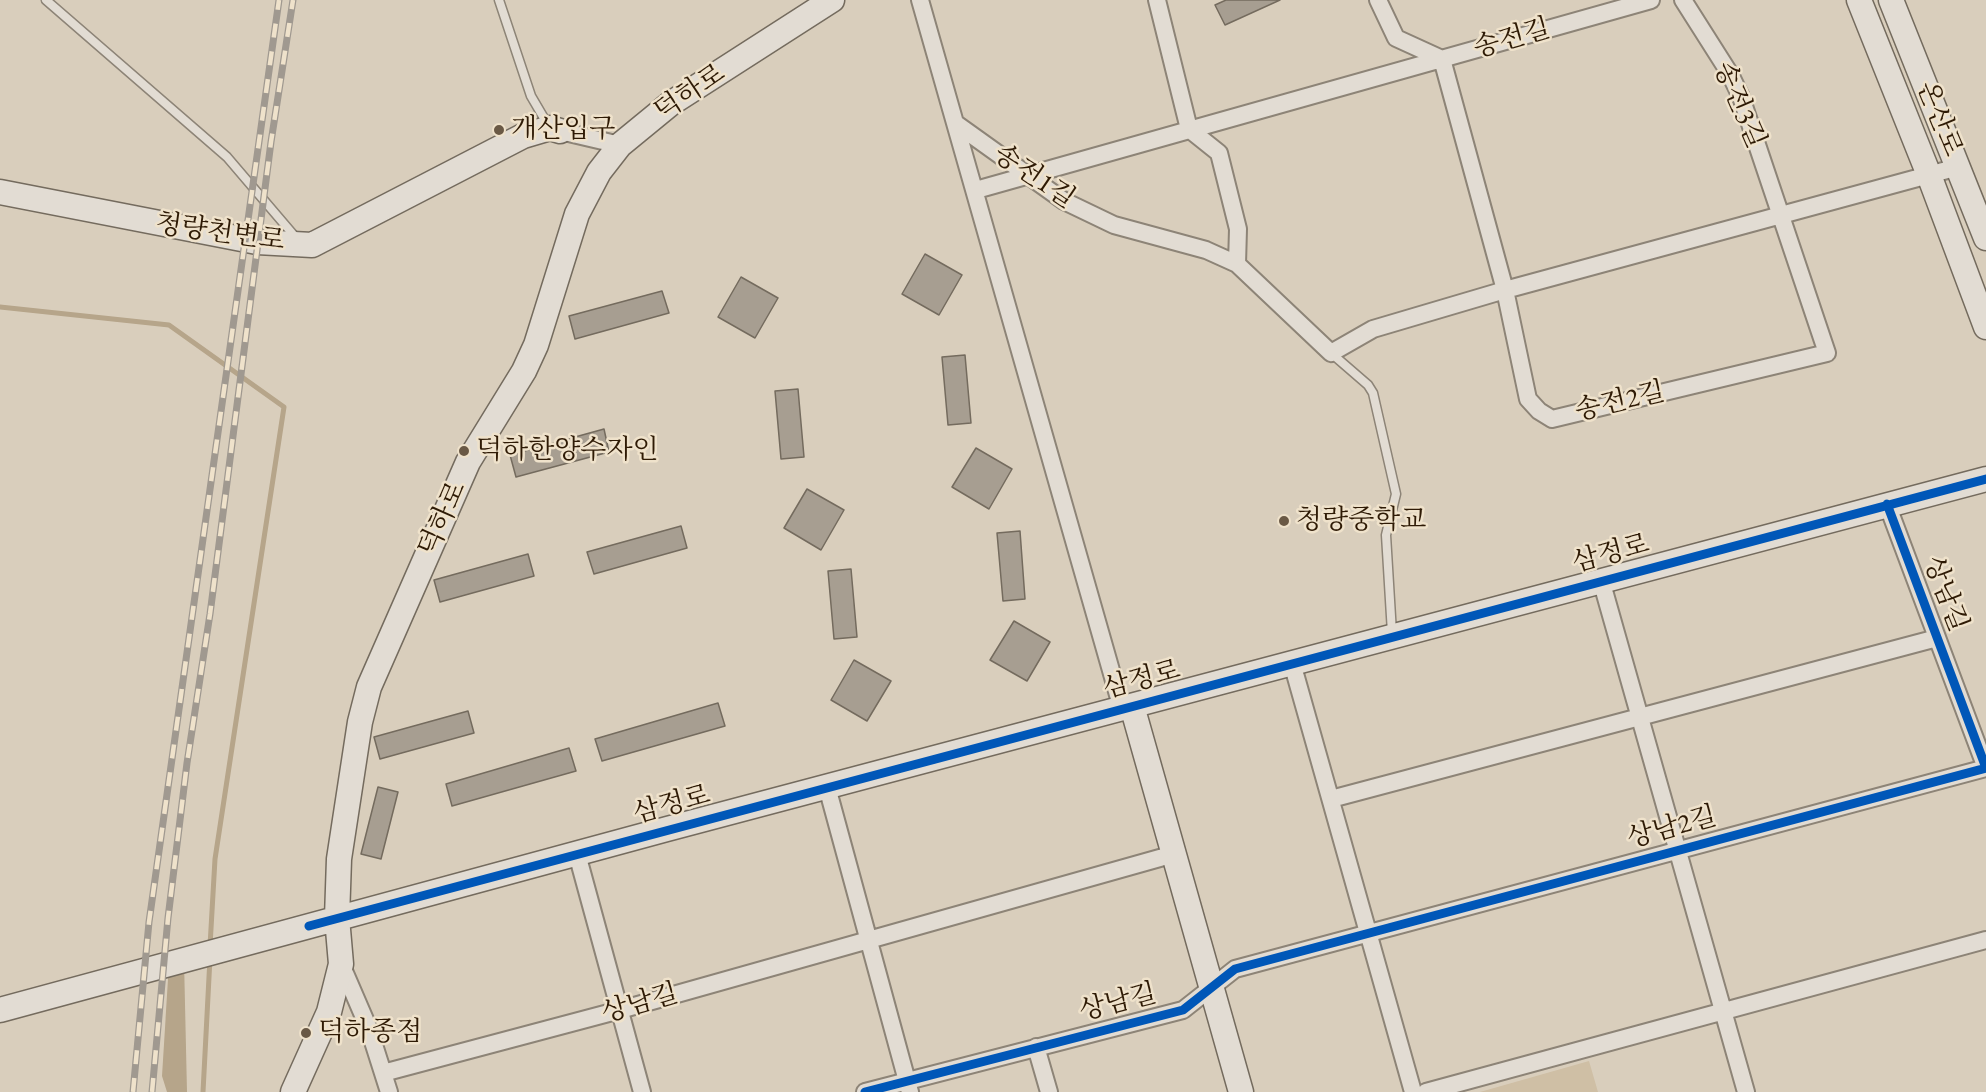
<!DOCTYPE html>
<meta charset="utf-8">
<style>
body{margin:0}
canvas{display:block;background:#d9cebc}
</style>
<canvas width="1986" height="1092"></canvas>
<script>
const g = document.querySelector('canvas').getContext('2d');
g.lineJoin = 'round';
function fillPath(path, color) { g.fillStyle = color; g.fill(path, 'evenodd'); }
function strokePath(path, color, width, dash) { g.strokeStyle = color; g.lineWidth = width; g.lineCap = dash ? 'butt' : 'round'; g.setLineDash(dash || []); g.stroke(path); }
function write(font, color, halo, rows, align = 'center') {
  g.font = font + ' "EB Garamond","Noto Serif KR",serif'; g.lineWidth = 5; g.setLineDash([]); g.textBaseline = 'middle'; g.strokeStyle = halo; g.fillStyle = color; for (const [text, x, y, turn = 0] of rows) {
    g.save(); g.translate(x, y); g.rotate((+turn || 0) * Math.PI / 180); g.textAlign = isNaN(turn) ? turn : align; if (halo) g.strokeText(text, 0, 0); g.fillText(text, 0, 0); g.restore();
  }
}
fillPath(new Path2D(`
 M1589,1061L1598,1092H1480Z`), '#cfbfa5');
fillPath(new Path2D(`
 M184,960L187,1092H167L162,1076L169,963Z`), '#b6a58a');
strokePath(new Path2D(`
 M0,307L169,325L284,407L215,859L210,946
 M203,1092L210,958`), '#b6a58a', 5);
const building = new Path2D(`
 M1226,0H1280L1225,25L1215,5Z
 M925,254L962,275L939,315L902,294Z
 M741,277L778,298L755,338L718,317Z
 M662,291L669,313L575,339L569,316Z
 M965,355L971,423L948,425L942,357Z
 M798,389L804,457L781,459L775,391Z
 M604,429L609,452L516,477L510,455Z
 M976,448L1012,469L989,509L952,487Z
 M807,489L844,510L821,550L784,528Z
 M681,526L687,548L594,574L587,552Z
 M1020,531L1025,599L1003,601L997,533Z
 M528,554L534,576L440,602L434,580Z
 M851,569L857,637L834,639L828,571Z
 M1014,621L1050,642L1027,681L990,660Z
 M854,660L891,681L867,721L831,700Z
 M718,703L725,726L602,761L595,739Z
 M468,711L474,733L380,759L374,737Z
 M569,748L576,771L452,806L446,784Z
 M378,787L398,792L381,859L361,854Z`);
fillPath(building, '#a79e91');
strokePath(building, '#746b5e', 1.5);
const lane = new Path2D(`
 M46,0L227,157L297,239
 M499,0L531,96L548,125
 M1331,353L1368,385L1373,393L1396,494L1386,535L1392,633`);
const street = new Path2D(`
 M920,0L955,123L1064,201L1114,225L1206,250L1237,264L1331,353L1373,329L1505,290L1958,167
 M1157,0L1189,129L1219,153L1238,229L1237,264
 M1378,0L1396,38L1442,59
 M1442,59L1505,290L1528,399L1539,411L1552,419L1827,353L1741,97L1730,74L1683,0
 M955,123L1122,709
 M560,131L620,145
 M976,190L1651,0
 M1887,504L1986,768
 M1601,580L1746,1092
 M1292,663L1413,1092
 M827,787L910,1092
 M1331,799L1937,638
 M577,854L642,1092
 M341,964L369,1029L389,1092
 M1036,1047L1049,1092
 M383,1073L620,1010L1174,854
 M865,1092L1183,1010L1235,969L1986,768
 M1426,1092L1986,940`);
const secondary = new Path2D(`
 M1859,0L1929,175L1986,327
 M1891,0L1986,238
 M0,192L257,242L312,245L523,136L550,128L560,131
 M1132,706L1241,1092
 M0,1010L667,829L1986,479
 M293,1092L329,1012L341,964L337,918L339,859L360,722L369,687L468,462L524,371L536,345L577,214L599,172L620,145L670,104L832,0`);
strokePath(lane, '#8d8477', 11);
strokePath(street, '#8d8477', 20);
strokePath(secondary, '#746b5e', 27);
strokePath(lane, '#e2dcd3', 8);
strokePath(street, '#e2dcd3', 16);
strokePath(secondary, '#e2dcd3', 24);
const rail = new Path2D(`
 M133,1092L149,922L279,0
 M152,1092L168,918L187,763L210,614L271,142L293,0`);
strokePath(rail, '#a09990', 7);
strokePath(rail, '#efe2cb', 4.5, [14]);
strokePath(new Path2D(`
 M309,926L1986,479
 M865,1092L1183,1010L1235,969L1986,768L1887,504`), '#0057b8', 9);
for (const [x, y, r, color] of [
 [499,130,6,"#6a5945"],
 [464,451,6,"#6a5945"],
 [1284,521,6,"#6a5945"],
 [306,1033,6,"#6a5945"]
]) { const dot = new Path2D(); dot.arc(x, y, r, 0, 2 * Math.PI); g.fillStyle = color; g.fill(dot); strokePath(dot, '#efe2cb', 2); }
write('27px', '#2e1a05', '#efe2cb', [
 ["송전길",1512,39,-16],
 ["덕하로",690,93,-34],
 ["송전3길",1739,105,67],
 ["온산로",1939,119,68],
 ["송전1길",1034,177,34],
 ["청량천변로",220,233,8],
 ["송전2길",1620,402,-13],
 ["덕하로",443,519,-66],
 ["삼정로",1611,554,-15],
 ["상남길",1945,594,69],
 ["삼정로",1142,680,-15],
 ["삼정로",672,805,-15],
 ["상남2길",1672,828,-15],
 ["상남길",1118,1003,-14],
 ["상남길",640,1004,-16]
]);
write('27px', '#2e1a05', '#efe2cb', [
 ["개산입구",511,130],
 ["덕하한양수자인",476,451],
 ["청량중학교",1296,521],
 ["덕하종점",318,1033]
], 'left');
</script>
